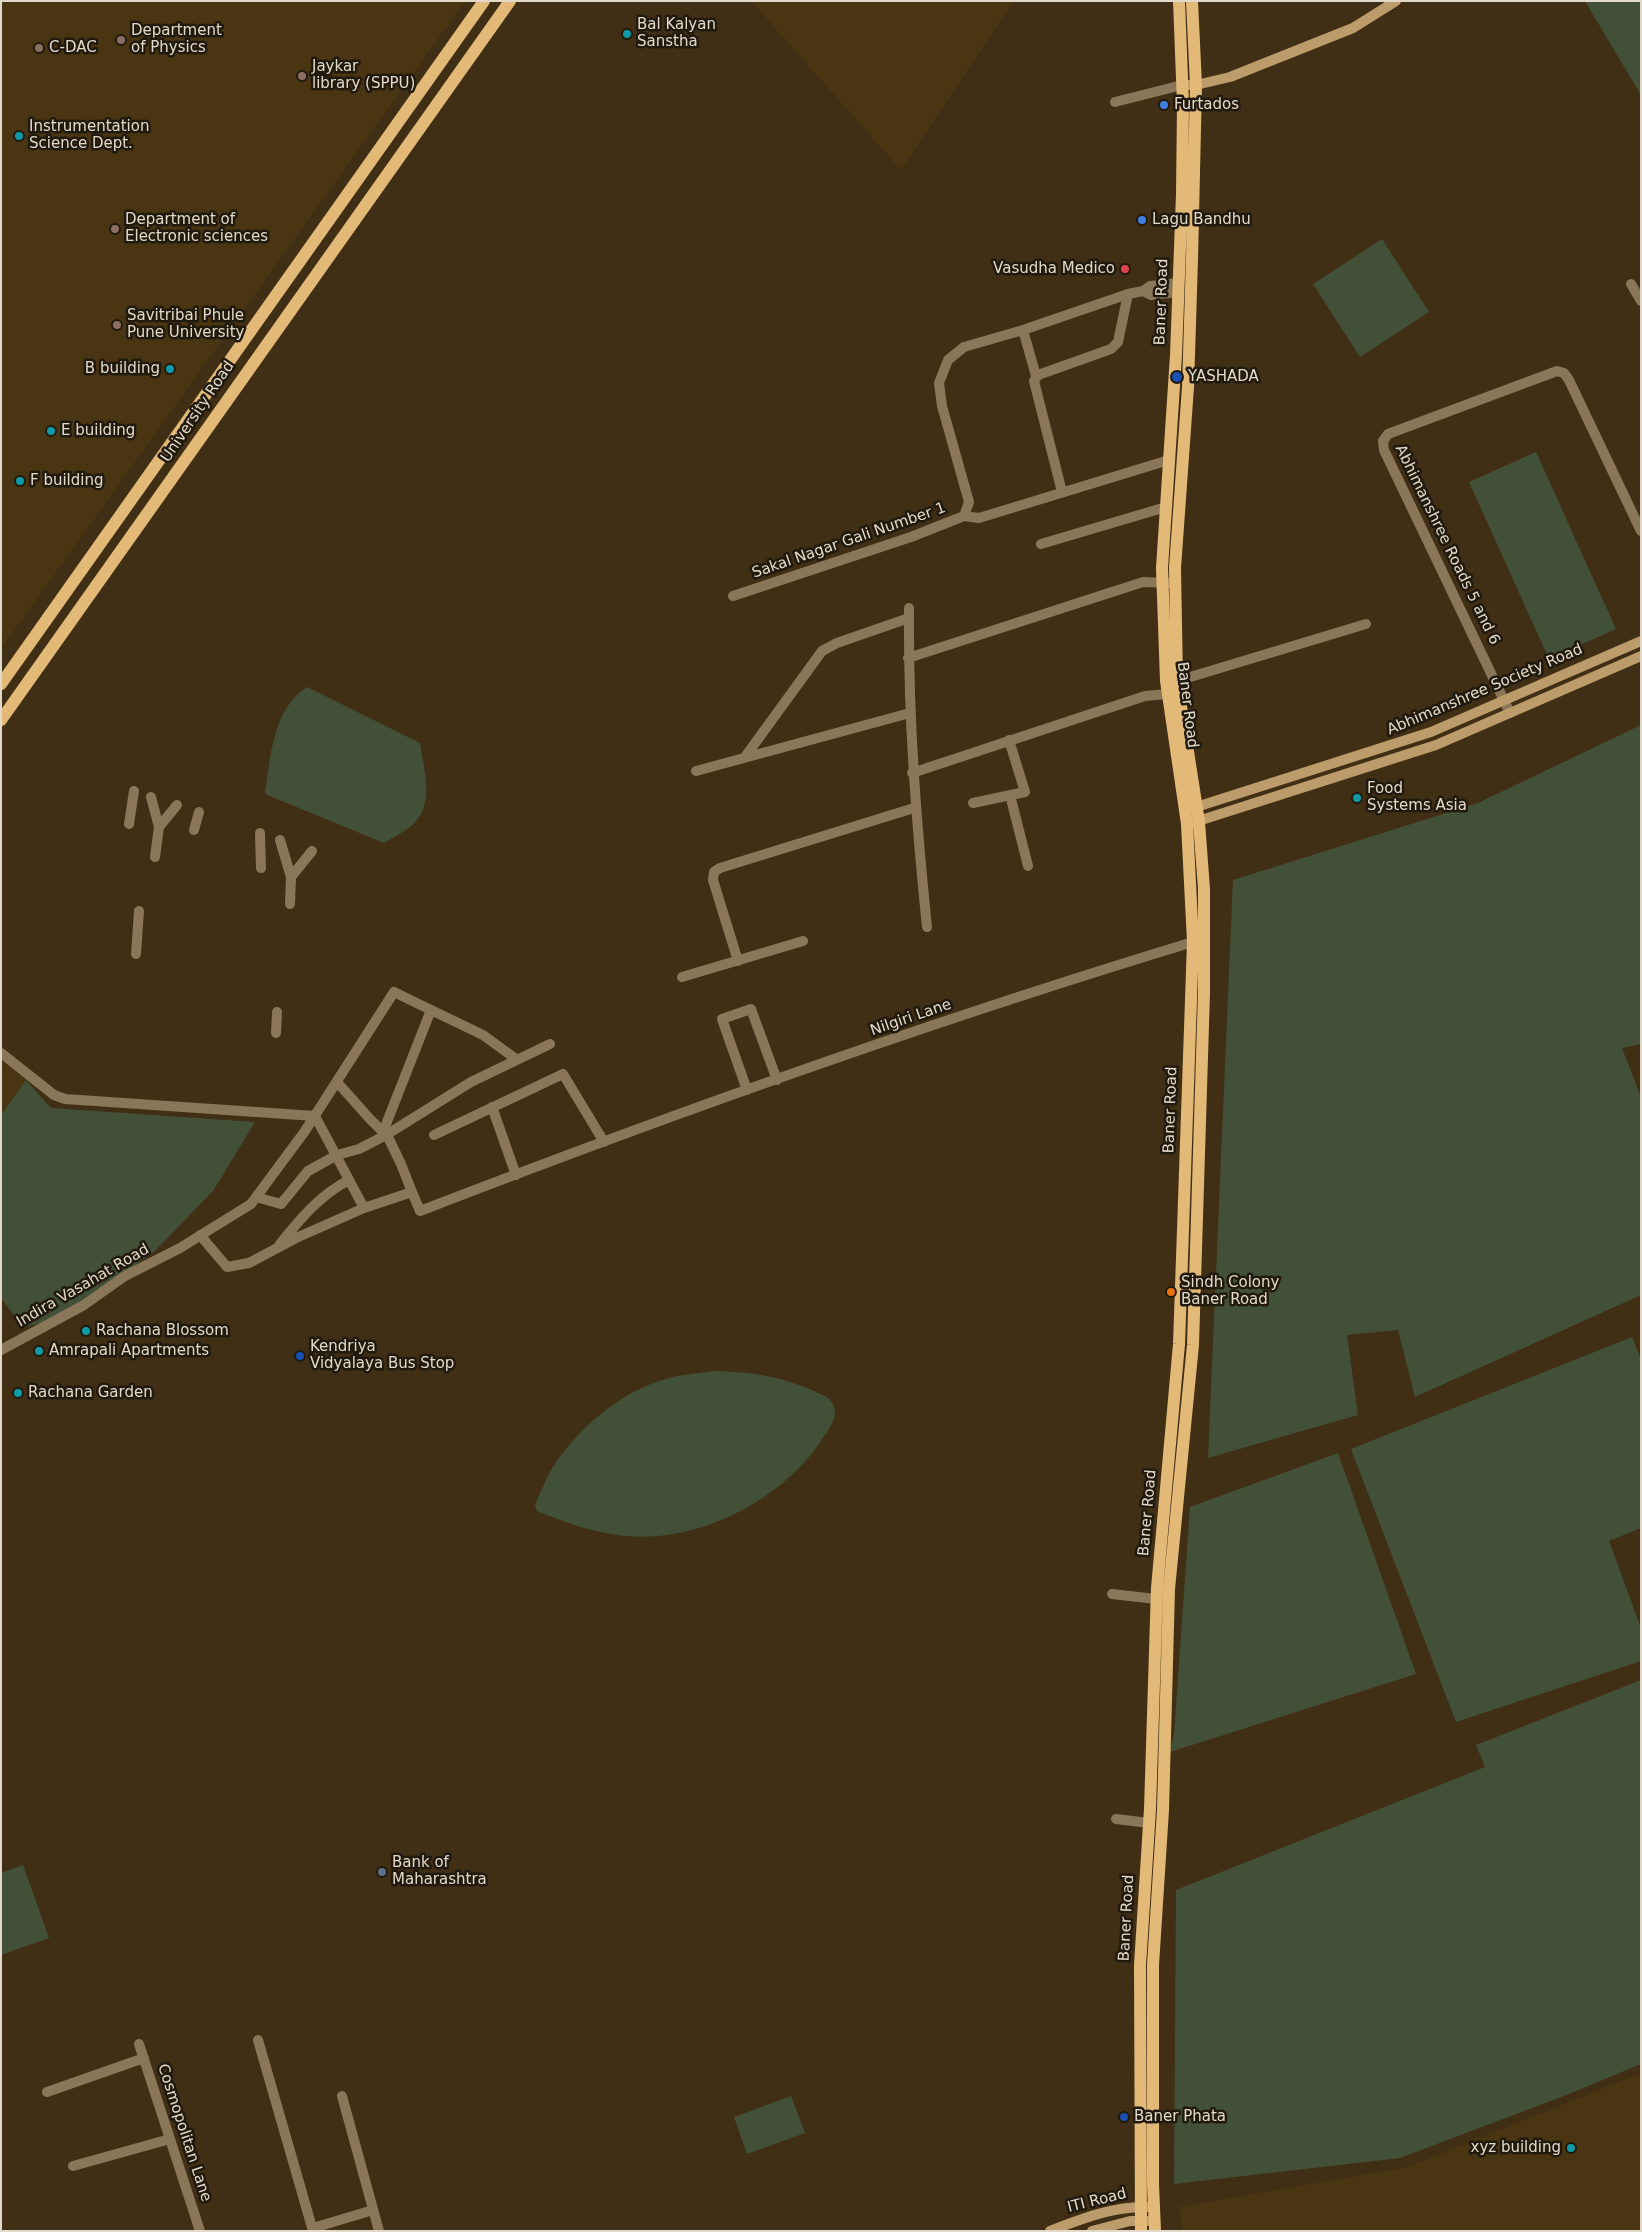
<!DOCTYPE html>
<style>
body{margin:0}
#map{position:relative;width:1642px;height:2232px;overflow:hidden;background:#402f14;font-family:"DejaVu Sans",sans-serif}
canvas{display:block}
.frame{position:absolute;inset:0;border:2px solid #e3d9c9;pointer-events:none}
</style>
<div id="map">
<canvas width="1642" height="2232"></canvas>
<div class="frame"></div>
</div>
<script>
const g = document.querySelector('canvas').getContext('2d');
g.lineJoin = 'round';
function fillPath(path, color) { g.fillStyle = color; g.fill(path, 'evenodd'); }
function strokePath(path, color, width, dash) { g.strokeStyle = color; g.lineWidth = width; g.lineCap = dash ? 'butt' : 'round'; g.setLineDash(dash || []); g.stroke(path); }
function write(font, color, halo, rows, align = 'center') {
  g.font = font + ' "DejaVu Sans",sans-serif'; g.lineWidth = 5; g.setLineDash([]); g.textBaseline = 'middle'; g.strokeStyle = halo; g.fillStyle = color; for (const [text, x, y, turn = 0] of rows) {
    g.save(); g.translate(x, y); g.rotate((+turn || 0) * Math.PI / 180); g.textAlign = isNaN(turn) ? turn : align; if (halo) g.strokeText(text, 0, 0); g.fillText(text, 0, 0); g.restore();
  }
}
fillPath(new Path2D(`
 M1,1H465L1,649Z
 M751,1H1014L901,170Z
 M1,1060L26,1080L1,1115Z
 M1641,2073V2231H1183L1179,2207L1408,2167Z`), '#493511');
fillPath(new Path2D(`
 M1585,1H1641V95Z
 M1382,239L1429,312L1360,357L1313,284Z
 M1536,452L1616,629L1549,659L1469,482Z
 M307,687L420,743C424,770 436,807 410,827C402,833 392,838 384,843L265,794C270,759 273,708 307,687Z
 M1641,725V1044L1622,1048L1641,1097V1295L1415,1397L1398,1330L1347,1335L1358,1415L1208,1458L1233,880L1478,803Z
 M26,1080L51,1108L255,1122L213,1191L155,1251L55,1321L23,1327L1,1298V1115Z
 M1632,1337L1641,1359V1528L1609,1541L1641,1628V1661L1456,1722L1351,1449Z
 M714,1371C751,1372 780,1376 814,1391C819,1394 827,1396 830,1400C842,1415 829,1428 821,1441C779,1503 693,1546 617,1535C588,1531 564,1522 537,1511L535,1505C540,1493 545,1481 551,1470C579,1426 625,1387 677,1376C689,1374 702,1373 714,1371Z
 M1338,1453L1416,1674L1170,1752L1174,1734L1190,1507Z
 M1641,1680V2064L1569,2094L1400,2158L1174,2184L1176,1890L1485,1767L1476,1745Z
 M23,1865L49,1938L1,1955V1873Z
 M791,2096L805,2133L747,2154L734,2117Z`), '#435038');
strokePath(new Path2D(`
 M1115,102L1182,85
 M1631,284L1641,301
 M1143,291L1151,295L1179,292
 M1023,330L1036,376
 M1062,492L1034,381L1038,375L1111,349L1118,342L1128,294
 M964,516L979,518L1169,460
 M1041,544L1166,507
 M733,596L911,537L964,516L969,502L942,406L939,383L948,360L964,347L1023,330L1128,294L1143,291L1150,286L1179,283
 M909,608C908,716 916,819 927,927
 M908,658L1143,582L1170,583
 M1177,681L1366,624
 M1510,713L1384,450L1383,441L1388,434L1557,371L1564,373L1569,380L1641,531
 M745,757L822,651L837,643L909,618
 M696,771L910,713
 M912,773L1145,696L1168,694
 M1010,795L1028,866
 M151,797L159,827
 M973,803L1025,792L1009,740
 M129,824L134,791
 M194,830L199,812
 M260,833L261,868
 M280,840L291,877
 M155,857L159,827L177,805
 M290,904L291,877L312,851
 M136,954L139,911
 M738,961L713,880L714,872L720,868L914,808
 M682,977L803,941
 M431,1010L483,1035L516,1059
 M276,1033L277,1012
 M1,1053L54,1095L65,1099L315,1116L364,1208L412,1192L401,1164L388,1137L369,1118L337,1082
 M747,1090L722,1019L751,1009L777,1080
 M492,1107L516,1175
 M434,1135L563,1074L604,1142
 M412,1192L420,1211C674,1113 932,1021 1193,942
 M256,1197L281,1204L308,1171L337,1155L359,1149L386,1135L471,1082L550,1044
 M200,1235L227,1267L249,1263L296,1238L364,1208
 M280,1244C301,1218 320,1195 349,1180
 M1,1350L84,1305L125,1276L180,1248L251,1204L305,1131L394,992L431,1010L383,1132
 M1112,1594L1156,1599
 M1116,1819L1149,1823
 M258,2040L313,2231
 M139,2044L200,2231
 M47,2092L144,2058
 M342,2096L379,2231
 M73,2166L170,2139
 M313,2228L373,2210`), '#8a7658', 10);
strokePath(new Path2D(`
 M1182,85H1196L1230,77L1353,28L1396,1
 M1190,809L1431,732L1641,641
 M1192,823L1436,745L1641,656
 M1050,2231C1081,2219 1114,2206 1147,2207
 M1092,2231L1130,2221H1147`), '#bc9c6a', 10);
strokePath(new Path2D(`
 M1,684L484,1
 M1,720C171,481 339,240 510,1
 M1141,2231L1140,1965L1150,1809L1157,1588L1179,1344L1193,942L1187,824L1166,681L1162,568L1176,355L1182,194L1183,104L1179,1
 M1155,2231L1153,2184V1965L1163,1810L1169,1589L1193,1345L1204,993V889L1199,822L1177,681L1175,568L1188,387L1192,259L1196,85L1192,1`), '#e3b978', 12);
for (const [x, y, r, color] of [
 [627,34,5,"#0f9aa8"],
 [121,40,5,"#8d6e63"],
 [39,48,5,"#8d6e63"],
 [302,76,5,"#8d6e63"],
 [1164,105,5,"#3f7fe0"],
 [19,136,5,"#0f9aa8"],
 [1142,220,5,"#3f7fe0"],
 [115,229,5,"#8d6e63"],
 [1125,269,5,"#e0444e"],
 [117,325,5,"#8d6e63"],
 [170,369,5,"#0f9aa8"],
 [1177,377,6,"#1a4fb4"],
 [51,431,5,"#0f9aa8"],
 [20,481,5,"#0f9aa8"],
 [1357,798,5,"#0f9aa8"],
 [1171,1292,5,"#e8710a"],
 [86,1331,5,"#0f9aa8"],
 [39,1351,5,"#0f9aa8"],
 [300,1356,5,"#1a4fb4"],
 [18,1393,5,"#0f9aa8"],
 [382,1872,5,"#5c6f8a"],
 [1124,2117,5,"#1a4fb4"],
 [1571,2148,5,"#0f9aa8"]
]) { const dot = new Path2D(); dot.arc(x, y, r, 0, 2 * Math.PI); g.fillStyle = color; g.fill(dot); strokePath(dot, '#20190d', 2); }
write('15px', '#e3d9c9', '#20190d', [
 ["Bal Kalyan",637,25],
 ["Sanstha",637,42],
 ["Department",131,31],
 ["of Physics",131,48],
 ["C-DAC",49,48],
 ["Jaykar",312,67],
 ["library (SPPU)",312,84],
 ["Furtados",1174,105],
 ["Instrumentation",29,127],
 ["Science Dept.",29,144],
 ["Department of",125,220],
 ["Electronic sciences",125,237],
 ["Lagu Bandhu",1152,220],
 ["Vasudha Medico",1115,269,"right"],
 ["Savitribai Phule",127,316],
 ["Pune University",127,333],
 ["B building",160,369,"right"],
 ["YASHADA",1188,377],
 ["E building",61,431],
 ["F building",30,481],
 ["Food",1367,789],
 ["Systems Asia",1367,806],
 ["Sindh Colony",1181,1283],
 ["Baner Road",1181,1300],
 ["Rachana Blossom",96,1331],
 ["Kendriya",310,1347],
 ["Vidyalaya Bus Stop",310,1364],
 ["Amrapali Apartments",49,1351],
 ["Rachana Garden",28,1393],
 ["Bank of",392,1863],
 ["Maharashtra",392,1880],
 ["Baner Phata",1134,2117],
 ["xyz building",1561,2148,"right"]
], 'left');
write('15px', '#e3d9c9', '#20190d', [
 ["Baner Road",1162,302,-88],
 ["University Road",198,412,-56],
 ["Sakal Nagar Gali Number 1",849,541,-19],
 ["Abhimanshree Roads 5 and 6",1447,545,64],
 ["Abhimanshree Society Road",1485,690,-23],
 ["Baner Road",1187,705,83],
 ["Nilgiri Lane",911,1018,-19],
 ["Baner Road",1171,1110,-88],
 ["Indira Vasahat Road",83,1286,-30],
 ["Baner Road",1148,1513,-85],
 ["Baner Road",1127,1918,-87],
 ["Cosmopolitan Lane",184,2133,72],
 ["ITI Road",1097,2201,-14]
]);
</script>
